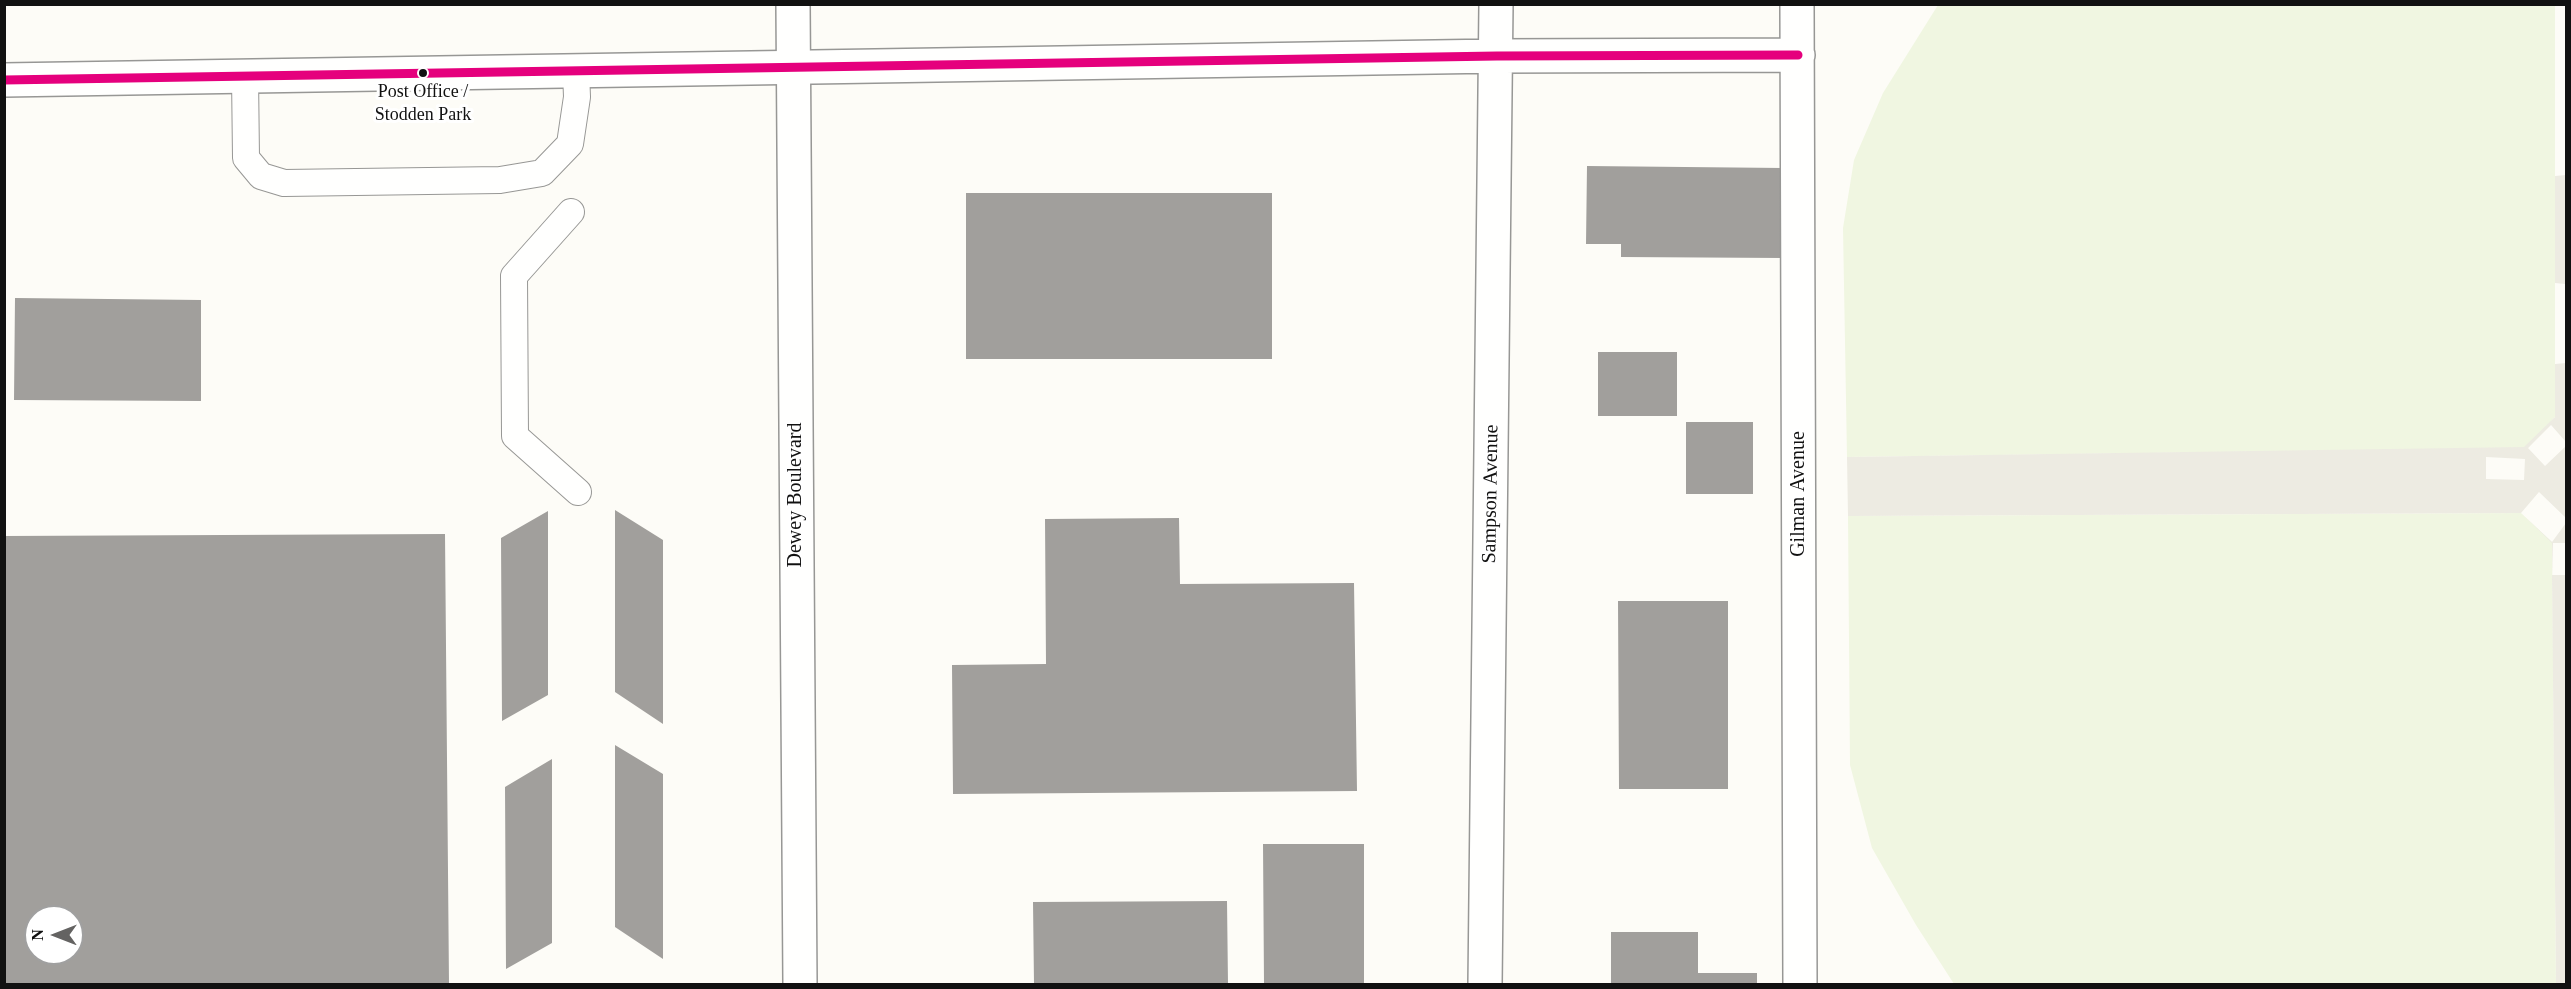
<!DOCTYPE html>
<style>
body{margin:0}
#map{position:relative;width:2571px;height:989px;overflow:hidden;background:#fdfcf7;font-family:"Times New Roman",serif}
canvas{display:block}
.frame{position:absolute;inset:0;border:6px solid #111;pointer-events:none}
.north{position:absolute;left:24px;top:905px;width:60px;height:60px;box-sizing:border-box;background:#fff;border:2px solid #a0a0a0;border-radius:50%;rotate:270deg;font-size:16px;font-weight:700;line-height:24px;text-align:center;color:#111}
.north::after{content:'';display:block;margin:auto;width:21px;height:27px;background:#646362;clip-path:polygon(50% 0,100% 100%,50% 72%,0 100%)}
</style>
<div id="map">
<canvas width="2571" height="989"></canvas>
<div class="frame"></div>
<div class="north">N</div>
</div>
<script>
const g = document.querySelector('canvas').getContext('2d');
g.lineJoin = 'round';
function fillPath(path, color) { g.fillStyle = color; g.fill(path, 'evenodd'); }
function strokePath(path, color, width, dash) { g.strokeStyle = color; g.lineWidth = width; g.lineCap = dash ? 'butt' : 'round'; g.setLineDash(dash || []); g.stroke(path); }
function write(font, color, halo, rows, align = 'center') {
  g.font = font + ' "Times New Roman",serif'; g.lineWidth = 6; g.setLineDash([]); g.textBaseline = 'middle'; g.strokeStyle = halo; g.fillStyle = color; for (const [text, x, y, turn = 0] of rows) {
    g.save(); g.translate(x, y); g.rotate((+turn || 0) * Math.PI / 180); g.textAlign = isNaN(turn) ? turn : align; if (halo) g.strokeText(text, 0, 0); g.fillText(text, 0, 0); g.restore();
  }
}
fillPath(new Path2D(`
 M1938,5H2555V417L2528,448L1847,457L1843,228L1854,160L1883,93Z
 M2521,513L2552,542L2556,984H1954L1916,925L1872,848L1850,765L1848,516Z`), '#f0f6e1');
fillPath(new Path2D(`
 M2566,175V312H2565V284L2555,283V176Z
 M2566,363V442L2551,425L2528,448L2545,466L2566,446V518L2539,492L2521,513L2552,542L2566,523V543H2553L2552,575H2566V984H2556L2552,575V543L2521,513L1848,516L1847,457L2524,447L2555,417V364ZM2486,457L2525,459L2524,480L2486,479Z`), '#edebe2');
fillPath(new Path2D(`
 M1587,166L1783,168V258L1621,257V244H1586Z
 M966,193H1272V359H966Z
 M15,298L201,300V401L14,400Z
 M1598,352H1677V416H1598Z
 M1686,422H1753V494H1686Z
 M615,510L663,540V724L615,692Z
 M548,511V695L502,721L501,538Z
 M1179,518L1180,584L1354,583L1357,791L953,794L952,665L1046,664L1045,519Z
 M445,534L449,984H4V536ZM36,917H72V953H36Z
 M1618,601H1728V789H1619Z
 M615,745L663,774V959L615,927Z
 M552,759V943L506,969L505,787Z
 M1263,844H1364V984H1264Z
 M1227,901L1228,984H1034L1033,902Z
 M1611,932H1698V973H1757V984H1611Z`), '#a19f9c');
const service = new Path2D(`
 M245,76L246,158L261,176L284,183L500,180L542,173L570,144L577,97L576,71
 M571,212L514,276L515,436L578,492`);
const minor = new Path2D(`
 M1797,4L1800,984
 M4,80L1497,56L1798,55
 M1485,984L1496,4`);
const tertiary = new Path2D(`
 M793,4L800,984`);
strokePath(service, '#979795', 28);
strokePath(minor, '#979795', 36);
strokePath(tertiary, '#979795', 36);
strokePath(service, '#fffffe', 26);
strokePath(minor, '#fffffe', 33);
strokePath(tertiary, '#fffffe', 33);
strokePath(new Path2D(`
 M4,80L1497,56L1798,55`), '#e5007d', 9);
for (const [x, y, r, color] of [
 [423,73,5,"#111"]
]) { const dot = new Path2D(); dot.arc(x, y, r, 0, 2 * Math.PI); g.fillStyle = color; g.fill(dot); strokePath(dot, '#fff', 2); }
write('18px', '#111', '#fff', [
 ["Post Office /",423,92],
 ["Stodden Park",423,115]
]);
write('20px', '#111', '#fff', [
 ["Sampson Avenue",1491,494,-89],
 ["Gilman Avenue",1799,494,-90],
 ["Dewey Boulevard",796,495,-90]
]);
</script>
